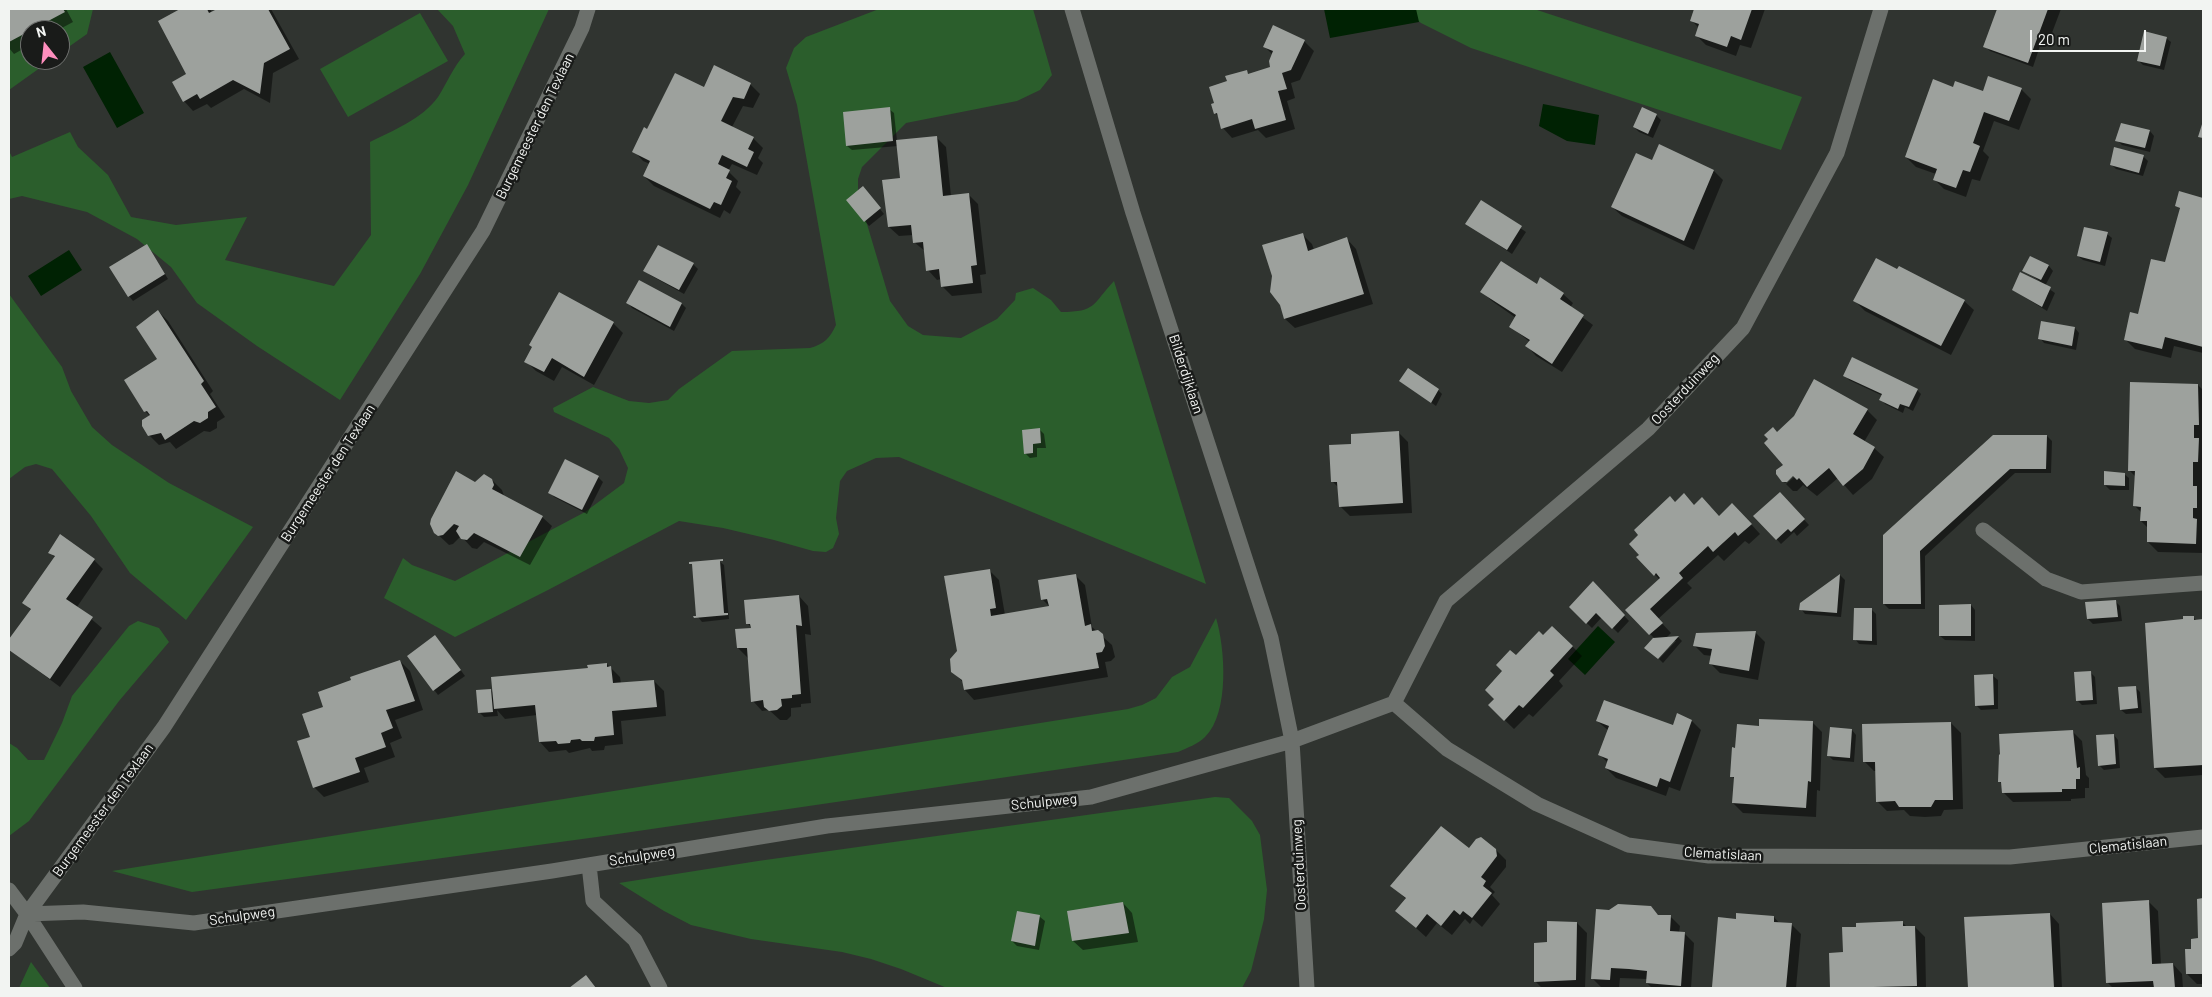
<!DOCTYPE html>
<style>
body{margin:0}
#map{position:relative;width:2212px;height:997px;overflow:hidden;background:#303430;font-family:Barlow,sans-serif}
canvas{display:block}
.frame{position:absolute;inset:0;border:10px solid #f2f4f2;pointer-events:none}
.north{position:absolute;left:20px;top:20px;width:50px;height:50px;box-sizing:border-box;background:#191b19;border:1px solid #707270;border-radius:50%;rotate:344deg;font-size:14px;font-weight:700;line-height:20px;text-align:center;color:#f2f4f2}
.north::after{content:'';display:block;margin:auto;width:18px;height:22px;background:#fe8ebd;clip-path:polygon(50% 0,100% 100%,50% 72%,0 100%)}
.scale{position:absolute;left:2030px;top:30px;width:116px;height:22px;box-sizing:border-box;border:2px solid #f2f4f2;border-top:0;padding-left:6px;font-size:15px;line-height:18px;white-space:nowrap;color:#f2f4f2;-webkit-text-stroke:4px #191b19;paint-order:stroke}
</style>
<div id="map">
<canvas width="2212" height="997"></canvas>
<div class="frame"></div>
<div class="north">N</div>
<div class="scale">20 m</div>
</div>
<script>
const g = document.querySelector('canvas').getContext('2d');
g.lineJoin = 'round';
function fillPath(path, color) { g.fillStyle = color; g.fill(path, 'evenodd'); }
function strokePath(path, color, width, dash) { g.strokeStyle = color; g.lineWidth = width; g.lineCap = dash ? 'butt' : 'round'; g.setLineDash(dash || []); g.stroke(path); }
function write(font, color, halo, rows, align = 'center') {
  g.font = font + ' Barlow,sans-serif'; g.lineWidth = 5; g.setLineDash([]); g.textBaseline = 'middle'; g.strokeStyle = halo; g.fillStyle = color; for (const [text, x, y, turn = 0] of rows) {
    g.save(); g.translate(x, y); g.rotate((+turn || 0) * Math.PI / 180); g.textAlign = isNaN(turn) ? turn : align; if (halo) g.strokeText(text, 0, 0); g.fillText(text, 0, 0); g.restore();
  }
}
fillPath(new Path2D(`
 M9,9H93L87,34L60,53V30H30V60H51L9,90Z
 M437,9H549L468,185L420,274L340,400L257,346L197,303L171,267L137,239L87,212L22,196L9,199V151L12,157L70,132L78,147L108,175L131,217L176,225L247,217L225,260L334,286L371,235L370,142C394,130 422,119 438,97C447,83 453,67 465,54L453,26Z
 M879,9H1033L1052,75L1040,90L1017,101L906,123L862,167L858,179V194L890,301L908,326L923,335L961,338L997,319L1015,300L1016,293L1033,288L1051,300L1061,312C1097,312 1092,304 1114,281L1206,584L899,457L876,458L847,471L840,481L836,518L839,534L833,548L826,552L813,551L774,540L723,528L679,521L548,590L455,637L384,598L403,558L412,565L455,581L585,512L624,483L628,468L619,449L609,438L554,412L553,408L593,387L629,401L649,403L668,400L679,389L732,351L810,348C824,344 830,338 836,325L797,105L786,68L794,48L806,37Z
 M1404,9H1534L1802,97L1781,150L1471,48L1421,23Z
 M420,13L448,61L348,117L320,69Z
 M9,294L62,367L71,391L92,427L112,445L169,483L253,527L186,620L130,573L91,516L52,469L36,464L25,467L9,479Z
 M1216,618C1225,647 1230,713 1205,737C1198,744 1187,748 1178,752L597,837L192,892L112,871L1128,709L1142,705L1156,698L1172,677L1190,667Z
 M138,621L159,628L169,642L119,701L29,821L9,836V743L17,748L28,760H44L62,723L72,696L129,626Z
 M1215,797L1229,798L1252,821L1260,835L1267,890L1264,919L1251,971L1242,988H947L901,969L871,959L842,952L751,939L691,925L664,911L619,883L758,861Z
 M31,962L50,988H19Z`), '#2b5e2c');
fillPath(new Path2D(`
 M1324,9H1416L1419,22L1330,38Z
 M110,52L144,113L117,128L83,67Z
 M1543,104L1599,115L1595,145L1567,141L1539,126Z
 M69,250L82,270L41,296L28,276Z
 M1598,626L1615,642L1585,675L1568,659Z`), '#002203');
fillPath(new Path2D(`
 M9,9H66L73,22L58,30H30V45L14,54L9,48Z
 M183,9H210L212,13L220,9H271L299,59L273,73L270,103L244,89L211,108L207,104L193,111L184,101L188,74L159,22Z
 M1696,9H1765L1751,48L1740,45L1736,56L1706,45L1697,36L1699,28L1691,20Z
 M1993,9H2061L2047,46L2041,43L2033,67L1990,51L1985,46L1998,11Z
 M2166,38L2171,42L2164,70L2143,65L2138,60Z
 M1304,41L1314,51L1300,80L1291,83L1295,98L1287,101L1295,129L1266,138L1258,130L1232,138L1223,128L1220,118L1215,113V104L1228,82L1246,72L1249,75L1272,68L1273,55L1265,47Z
 M750,84L760,94L753,108L743,106L732,127L753,138L763,148L758,158L763,163L757,175L732,164L728,171L738,181L736,187L741,192L730,214L724,210L720,218L654,186L644,176L650,164L643,161L634,151L648,131L704,88Z
 M1954,89L1983,92L2021,89L2031,99L2019,130L1994,121L1983,151L1989,157L1980,181L1972,179L1966,197L1944,189L1934,179L1936,174L1916,167L1906,157Z
 M889,109L894,113L897,141L936,137L946,147L951,196L968,194L978,204L986,274L980,275L982,293L952,296L942,286L941,279L937,280L928,270L926,252L914,242L913,235L899,236L889,227L902,180L898,146L852,150L847,146Z
 M1656,115L1661,120L1653,138L1639,132L1634,127Z
 M2121,124L2150,131L2154,136L2150,152L2122,145L2117,140Z
 M2143,156L2148,161L2143,176L2116,169L2111,164Z
 M1652,162L1714,171L1723,180L1694,250L1622,216L1612,207Z
 M867,193L884,214L869,226L848,200Z
 M2180,193L2203,199V353L2174,346L2171,358L2135,349L2125,339L2166,264L2181,210L2177,206Z
 M1481,201L1526,232L1512,254L1467,224Z
 M1302,234L1312,244L1314,250L1347,239L1356,249L1373,304L1295,328L1285,319L1281,305Z
 M2107,234L2112,238L2105,266L2083,260L2078,256Z
 M151,251L168,279L133,301L129,296Z
 M2030,257L2049,266L2053,271L2045,286L2055,293L2047,311L2013,290L2039,283L2040,281L2024,270Z
 M693,264L698,269L684,294L650,275L645,271Z
 M1541,279L1563,294L1573,303L1570,308L1593,325L1562,372L1536,356L1527,346L1530,342L1511,327L1516,318L1492,301L1482,292L1537,286Z
 M559,293L613,323L623,333L594,385L562,367L554,381L536,371L526,361Z
 M1855,301H1964L1974,310L1951,355L1865,311Z
 M628,303L682,304L686,308L674,331L632,308Z
 M158,311L168,321L213,391L210,394L225,417L217,422V428L210,432L204,431L176,449L170,442L159,445L149,435L150,416L145,411L159,359Z
 M2042,322L2075,328L2079,333L2076,350L2044,343L2040,338Z
 M1845,375L1917,390L1921,394L1913,411L1905,407L1903,413L1885,404L1881,399L1883,396L1849,380Z
 M1401,381L1438,390L1442,394L1436,406Z
 M2198,385L2203,390V553L2158,552L2148,542V528L2141,521L2142,513L2135,506L2136,477L2129,470Z
 M1867,410L1877,420L1864,442L1874,448L1884,457L1872,479L1853,495L1838,478L1817,496L1803,485L1797,491H1793L1786,484L1799,473L1797,471L1785,483L1777,474L1785,465L1777,433Z
 M1040,430L1044,434L1046,448H1037V457L1030,458L1025,453Z
 M1398,432L1408,442L1412,513L1350,516L1340,506L1339,488L1333,482L1352,445Z
 M2047,436L2052,441L2051,473H2015L1925,556V609H1889L1884,604V535Z
 M2124,474L2129,478V490H2110L2105,485Z
 M598,477L603,482L587,514L554,497L550,492Z
 M492,480L502,490L504,496L542,517L552,526L530,565L484,542L477,549L472,548L461,536L453,544L449,545L432,529L476,483Z
 M1780,494L1809,525L1797,536L1794,532L1781,544L1755,516Z
 M1676,503L1695,506L1719,517L1742,514L1760,534L1749,544L1745,541L1724,561L1718,555L1687,583L1692,588L1658,619L1671,633L1666,638L1678,637L1682,641L1663,663L1659,659L1676,641L1654,638L1627,610L1660,580L1638,557Z
 M50,552L94,560L103,569L77,607L102,628L60,687L9,649V641L31,610L24,603L55,558Z
 M719,561L724,565L729,619L702,622L698,617Z
 M989,570L999,580L1005,615L1050,607L1042,599L1075,575L1085,585L1092,627L1112,645L1115,657L1111,661L1105,662L1108,677L974,700L965,690L963,682L953,672L958,651Z
 M1840,575L1845,580L1841,617L1805,614L1801,609V604Z
 M1593,583L1629,621L1618,633L1602,617L1592,628L1570,607Z
 M799,596L808,606L811,635L805,634L811,703L801,704V707L791,708V716L787,720H780L769,710L762,711L753,701L748,658L738,648L753,629L748,624Z
 M2116,602L2120,606L2122,621L2093,624L2088,619Z
 M1971,605L1975,610V641L1945,640L1940,636Z
 M1872,610L1876,614L1877,645L1859,644L1855,639Z
 M2193,617L2197,621H2203V775L2165,778L2155,768L2185,620Z
 M1755,632L1765,642L1758,680L1720,673L1710,663L1712,656L1704,655L1694,645Z
 M1543,637L1572,646L1582,656L1559,681L1563,686L1533,717L1529,714L1514,729L1489,705Z
 M440,642L465,676L438,695L409,657Z
 M400,661L410,671L423,710L395,720L402,738L390,743L395,757L364,768L369,782L324,797L314,787L312,737L324,707Z
 M607,664L620,677L621,684L654,681L664,691L666,716L621,721L623,744L605,746L604,750L592,751L590,748L569,753L566,750L549,752L540,742L537,715L505,719L497,710L498,716L484,717L480,713L491,690L494,693Z
 M2091,673L2095,677L2097,704L2082,705L2077,700Z
 M1993,676L1998,680V709L1981,710L1976,705Z
 M2135,687L2140,692L2142,713L2126,714L2121,710Z
 M1597,721L1674,727L1692,721L1701,730L1680,791L1669,787L1666,796L1616,778L1606,768L1608,763L1600,755L1609,731Z
 M1813,723L1822,732L1820,791L1817,790L1816,817L1743,813L1733,803L1735,780L1732,776L1737,749L1760,727Z
 M1951,723L1961,733L1963,809L1944,810L1941,816L1925,817L1910,816L1904,810L1887,811L1877,801L1876,771H1874L1864,761Z
 M1852,730L1856,735L1854,762L1833,760L1828,755Z
 M2072,731L2082,741L2086,775L2089,778V788H2085V798L2071,799V801L2013,802L2003,792V785L1999,781Z
 M2114,735L2118,740L2120,768L2104,770L2099,765Z
 M1469,849L1496,850L1506,860V867L1490,887L1495,892L1492,895L1500,904L1482,927L1473,919L1470,924L1465,919L1452,935L1437,923L1426,937L1397,911L1406,899L1392,886Z
 M2199,900H2203V984H2197L2187,974L2193,950L2200,939Z
 M2149,902L2158,911L2161,965L2173,964L2182,974L2183,988H2113L2107,982Z
 M1123,903L1132,913L1138,942L1083,950L1073,941Z
 M1651,908L1659,916H1670L1680,926L1679,933H1684L1694,943L1691,988H1652L1647,983V979L1620,978L1619,988H1602L1592,978L1609,911Z
 M1018,913L1040,917L1045,921L1039,950L1017,946L1012,941Z
 M2050,914L2059,924L2062,988H1969L1966,918Z
 M1774,917L1780,924H1791L1801,934L1796,988H1716L1713,986L1737,920Z
 M1902,922L1907,927H1915L1925,937L1926,988H1831L1857,928Z
 M1577,923L1587,933L1585,988H1542L1535,981L1549,944Z`), '#0007');
fillPath(new Path2D(`
 M9,9H63L65,12L9,42Z
 M180,9H207L209,13L217,9H268L290,49L264,63L260,94L233,80L200,99L197,94L183,102L172,82L186,74L158,21Z
 M1694,9H1752L1741,40L1731,36L1727,47L1695,36L1699,24L1690,21Z
 M1997,9H2048L2028,63L1983,47Z
 M1273,25L1305,40L1291,70L1282,73L1287,89L1278,91L1286,120L1255,129L1252,119L1221,129L1217,113L1214,114L1211,104L1214,103L1209,87L1227,81L1225,76L1247,70L1248,74L1270,67L1269,61L1273,51L1263,47Z
 M2144,31L2167,37L2160,66L2137,61Z
 M714,65L751,83L744,99L733,97L721,121L754,137L748,149L754,152L747,167L722,155L718,164L730,170L726,178L732,181L721,205L714,202L710,209L643,176L650,161L632,152L644,127L647,129L675,73L704,87Z
 M1988,76L2022,88L2009,121L1984,112L1973,143L1980,146L1970,172L1963,170L1956,188L1933,180L1937,169L1905,157L1933,79L1953,87L1955,81L1983,91Z
 M890,107L893,141L846,146L843,112Z
 M1642,107L1657,114L1648,134L1633,127Z
 M2203,121V138L2198,137Z
 M2121,123L2150,130L2145,148L2115,141Z
 M937,136L943,196L969,193L977,265L971,266L973,283L941,287L939,269L926,271L923,242L913,243L911,225L888,227L882,180L900,178L896,140Z
 M1659,144L1714,170L1684,241L1611,207L1636,153L1652,160Z
 M2114,147L2144,155L2139,173L2110,165Z
 M863,186L881,208L864,222L846,200Z
 M2179,191L2203,198V347L2165,337L2162,349L2124,340L2130,312L2138,314L2151,259L2165,262L2180,208L2175,206Z
 M1481,200L1522,226L1507,250L1465,224Z
 M2084,227L2108,232L2100,262L2077,256Z
 M1303,233L1308,251L1347,237L1364,294L1284,319L1280,305L1270,292L1272,276L1262,245Z
 M147,244L165,274L128,297L109,267Z
 M658,245L694,263L679,290L643,271Z
 M2030,256L2049,265L2041,280L2022,271Z
 M1876,258L1897,269L1899,266L1965,300L1941,346L1853,301Z
 M1501,261L1537,284L1540,277L1564,293L1560,299L1584,315L1552,364L1525,346L1530,340L1509,327L1516,315L1480,292Z
 M2020,272L2051,287L2042,307L2012,290Z
 M639,280L682,303L670,327L626,303Z
 M559,292L614,322L584,377L552,358L544,372L524,362L532,347L529,345Z
 M158,310L204,381L201,384L216,407L208,412V418L200,423L194,421L165,440L161,433L148,436L142,426V420L150,415L147,411L144,412L124,380L157,359L136,327Z
 M2041,321L2075,327L2072,346L2038,339Z
 M1852,357L1918,389L1909,407L1900,404L1898,409L1879,400L1882,394L1843,376Z
 M1408,368L1439,389L1431,403L1399,381Z
 M1814,379L1868,409L1853,434L1875,447L1863,469L1843,486L1829,468L1807,487L1799,478L1797,480L1793,476L1787,482H1782L1776,474V470L1783,465L1764,443L1768,439L1764,435L1773,427L1777,432L1794,416Z
 M2130,382L2198,384L2199,425H2194V438H2199L2198,462H2193V486H2197V508H2193V518L2197,519L2196,544L2147,542V521H2140L2141,507L2133,506L2135,471H2128Z
 M1040,428L1041,443L1033,444V453L1024,454L1022,430Z
 M1399,431L1403,503L1339,507L1337,482H1331L1329,445L1351,444V434Z
 M1993,435H2047L2046,469H2010L1920,551L1921,604H1883V535Z
 M565,459L599,476L582,510L548,493Z
 M456,471L475,482L484,474L492,479L494,485L492,489L543,516L520,557L474,533L467,540L461,539L456,531L459,526L454,524L443,535L438,536L434,533L430,524L431,519Z
 M2104,471L2125,473V486L2104,485Z
 M1780,492L1805,519L1791,532L1788,529L1776,540L1753,516Z
 M1684,493L1694,505L1702,497L1719,516L1732,503L1752,524L1738,536L1735,532L1713,552L1708,546L1679,573L1683,578L1650,609L1663,623L1649,635L1625,610L1660,578L1656,573L1654,576L1636,557L1639,555L1629,544L1638,535L1634,530L1670,496L1675,502Z
 M60,534L95,559L66,599L93,617L50,679L9,650V639L31,609L22,603L55,556L48,553Z
 M723,559V561H720L724,613H728V615L694,618L693,616H696L692,564H689V562Z
 M990,569L996,608L990,609L991,616L1049,606L1047,599L1041,600L1038,580L1076,574L1085,626L1091,624L1092,631L1098,630L1103,634L1105,646L1102,652L1096,653L1099,668L964,690L962,680L951,672L950,659L957,651L944,576Z
 M1840,574L1837,613L1799,610L1800,603Z
 M1593,581L1625,615L1612,629L1596,613L1586,624L1569,607Z
 M799,595L802,626L796,625L801,694L792,695V698L781,699L782,706L777,710L769,711L764,707L763,700L751,702L747,648H737L735,629L751,628L750,624H746L744,600Z
 M2116,600L2118,617L2087,619L2085,602Z
 M1971,604V636H1939V605Z
 M1854,608H1872V641L1853,640Z
 M2183,616H2194V620L2203,619V765L2154,768L2145,623L2183,619Z
 M1552,626L1573,646L1550,671L1554,675L1523,708L1519,705L1504,721L1488,705L1494,699L1485,690L1502,671L1496,665L1510,650L1516,655L1539,631L1543,635Z
 M1756,631L1749,671L1709,664L1712,649L1693,646L1696,633Z
 M435,635L461,670L433,691L407,656Z
 M1679,636L1658,659L1644,648L1653,638Z
 M400,660L415,701L386,710L393,728L381,733L386,747L355,758L360,772L313,788L297,741L310,737L302,714L323,707L318,692L351,680L350,677Z
 M607,663V667L611,666L613,683L654,680L657,707L612,711L614,735L595,737L594,741H582L580,739L571,740L570,743L558,744L556,741L539,742L535,705L494,709L491,677L588,668L587,665Z
 M2091,671L2093,700L2076,701L2074,672Z
 M1993,674L1994,705L1975,706L1974,675Z
 M2136,686L2138,708L2120,710L2118,687Z
 M491,689L493,712L478,713L476,690Z
 M1604,700L1673,725L1677,713L1692,720L1670,782L1660,778L1657,787L1605,768L1608,759L1598,755L1609,726L1596,721Z
 M1759,719L1813,721L1811,782L1808,781L1806,808L1732,803L1734,777H1730L1732,747L1735,748L1737,724L1759,726Z
 M1951,722L1953,800H1935L1931,807H1899L1895,801L1876,802L1875,762H1863L1862,724Z
 M1830,727L1852,729L1850,758L1827,756Z
 M2073,730L2077,768L2080,767V779H2076V789H2062V792L2002,793L2001,782H1998L1999,754L2000,755L1999,734Z
 M2114,734L2116,764L2098,766L2096,735Z
 M1441,826L1469,848L1476,839L1481,837L1496,849L1497,856L1481,877L1486,881L1483,886L1492,893L1472,918L1463,911L1460,915L1454,910L1441,926L1427,914L1416,928L1395,911L1406,898L1390,886Z
 M2203,898V974H2186L2185,949H2191V939L2198,938L2197,899Z
 M2149,900L2152,964L2173,963L2175,988H2154L2153,981L2106,983L2102,903Z
 M1123,902L1129,933L1072,941L1067,911Z
 M1618,904L1651,906L1658,915H1671L1670,931L1685,932L1681,986L1646,983L1647,971L1629,969L1611,968L1610,980L1591,979L1596,909L1609,910Z
 M1017,911L1040,915L1035,946L1011,941Z
 M1736,913L1774,916V922L1792,923L1786,988L1712,987L1718,917L1736,919Z
 M2050,913L2054,988H1968L1964,917Z
 M1547,921L1577,922L1576,980L1534,982V943L1547,942Z
 M1903,921V926H1915L1917,986L1830,988L1829,953L1843,952L1842,927H1856V923Z
 M586,975L596,988H569Z`), '#9da19d');
strokePath(new Path2D(`
 M1072,9L1133,213L1271,638L1292,741L1307,988
 M1983,530L2046,579L2081,592L2203,583
 M1394,703L1446,601L1648,429L1743,328L1837,153L1881,9
 M1394,703L1447,749L1537,804L1628,845L1709,856L2010,857L2203,837
 M589,865L593,901L635,940L660,988
 M9,890L27,914L75,988
 M27,914L164,727L483,231L582,28L588,9
 M9,949L15,943L27,914L83,912L194,923L552,871L827,826L1091,797L1292,741L1394,703`), '#6c706c', 15);
write('14px', '#f2f4f2', '#191b19', [
 ["Burgemeester den Texlaan",535,126,-64],
 ["Bilderdijklaan",1186,374,72],
 ["Oosterduinweg",1685,389,-47],
 ["Burgemeester den Texlaan",328,473,-57],
 ["Schulpweg",1044,802,-6],
 ["Burgemeester den Texlaan",103,810,-54],
 ["Clematislaan",2128,845,-6],
 ["Clematislaan",1723,854,3],
 ["Schulpweg",642,856,-9],
 ["Oosterduinweg",1299,865,-93],
 ["Schulpweg",242,916,-8]
]);
</script>
